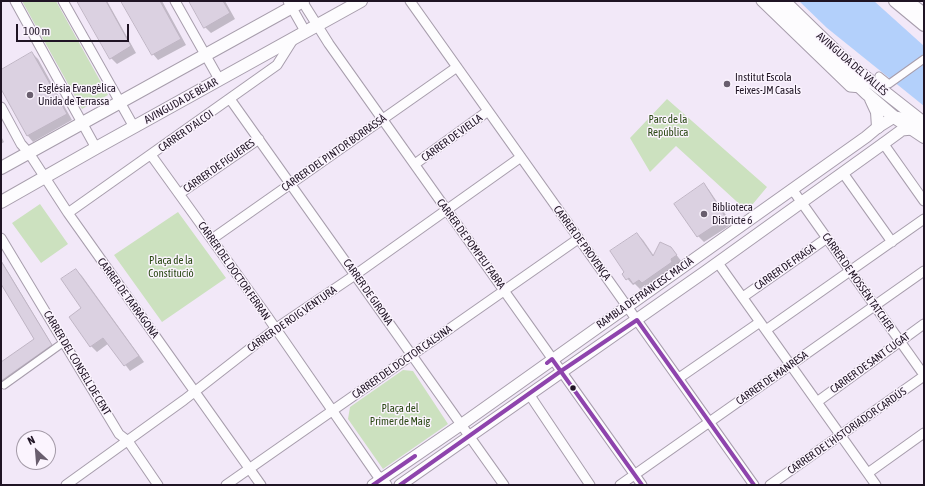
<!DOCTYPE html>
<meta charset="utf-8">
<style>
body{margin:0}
#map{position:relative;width:925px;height:486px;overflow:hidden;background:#f2e8f8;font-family:"Asap Condensed",sans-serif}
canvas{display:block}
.frame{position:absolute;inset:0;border:2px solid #1f1424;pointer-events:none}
.north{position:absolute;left:16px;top:430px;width:40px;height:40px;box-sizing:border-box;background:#fbf4fe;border:1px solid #a39aa7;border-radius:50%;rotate:334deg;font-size:11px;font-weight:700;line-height:16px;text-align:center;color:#1f1424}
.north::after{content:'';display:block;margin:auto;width:14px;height:18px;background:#695e6e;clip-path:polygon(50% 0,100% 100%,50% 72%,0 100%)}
.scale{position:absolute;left:16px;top:24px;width:113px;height:18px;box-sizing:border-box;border:2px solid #1f1424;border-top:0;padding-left:5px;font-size:12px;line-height:14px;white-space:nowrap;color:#1f1424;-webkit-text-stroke:3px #fbf4fe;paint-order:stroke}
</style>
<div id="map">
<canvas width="925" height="486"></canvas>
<div class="frame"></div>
<div class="north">N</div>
<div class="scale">100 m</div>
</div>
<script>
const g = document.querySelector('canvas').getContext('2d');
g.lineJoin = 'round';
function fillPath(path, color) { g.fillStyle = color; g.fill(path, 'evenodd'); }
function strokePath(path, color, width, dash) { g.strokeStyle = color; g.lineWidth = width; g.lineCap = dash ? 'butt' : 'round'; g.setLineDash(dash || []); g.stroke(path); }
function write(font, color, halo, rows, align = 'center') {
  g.font = font + ' "Asap Condensed",sans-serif'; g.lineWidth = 3; g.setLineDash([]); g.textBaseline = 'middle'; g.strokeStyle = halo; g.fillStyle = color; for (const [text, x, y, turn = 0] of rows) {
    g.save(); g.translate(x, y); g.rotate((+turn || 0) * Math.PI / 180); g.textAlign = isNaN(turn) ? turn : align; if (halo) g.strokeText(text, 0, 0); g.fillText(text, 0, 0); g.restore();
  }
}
fillPath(new Path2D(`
 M22,1H56L108,95L82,109Z
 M667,99L767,187L747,211L676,146L650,172L630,138Z
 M40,204L68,244L41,263L12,223Z
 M178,212L226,278L162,322L114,255Z
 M403,370L413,371L448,424L383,469L348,419L350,407Z`), '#cce1bf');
fillPath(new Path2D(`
 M799,1H874L924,46V106L827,28Z`), '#b3d0fb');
fillPath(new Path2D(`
 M78,1H107L136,53L117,64L111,58Z
 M123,1H162L186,45L158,60L153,54Z
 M190,1H225L235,19L211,33L205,27Z
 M32,53L38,59L72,120L33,142L28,136L1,87V71Z
 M1,136L4,142L1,144Z
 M704,184L709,190L732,224L704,242L698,236Z
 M637,234L643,240L654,256L671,248L682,262L649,288L645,285L640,289L635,284L633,285L623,274Z
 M1,260L54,348L4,384L1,380V364L35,340L1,282Z
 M76,270L82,276L144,362L130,371L109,343L97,352L91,346Z`), '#0003');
const building = new Path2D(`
 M77,1H106L131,46L110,59Z
 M121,1H160L181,39L152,55Z
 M189,1H223L230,13L204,28Z
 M32,52L67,114L27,136L1,89V70Z
 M704,183L726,218L697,237L674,204Z
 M637,233L653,256L660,242L671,247L677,255L671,259L672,262L642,283L639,280L633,284L629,278L626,280L622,274L624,272L610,251Z
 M1,261L52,345L1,381V362L34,339L1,284Z
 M76,269L139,356L124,366L103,338L90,347L69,317L81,308L61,279Z`);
fillPath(building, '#dbd1e1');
strokePath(building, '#bfb5c4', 1);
const pedestrian = new Path2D(`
 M879,76L889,84L924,59
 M4,385L64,342`);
const minor = new Path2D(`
 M15,1L96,148
 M63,1L134,127
 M175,1L219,79
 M288,1L305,31
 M302,1L329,44L642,485
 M410,1L754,485
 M761,1L850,87L861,88
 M230,99L504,485
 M1,107L21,144L29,153L68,213L261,485
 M883,143L924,201
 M151,155L267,316L377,475L382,479L387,485
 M415,164L488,111
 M843,173L892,242
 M792,189L924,375
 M179,194L259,139
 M68,213L277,65L294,38
 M1,238L119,434L128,441L158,485
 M212,239L457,67
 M718,263L876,485
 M743,297L827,238
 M766,330L924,219
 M679,378L760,322
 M529,394L590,485
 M817,402L924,324
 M868,473L924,433
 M66,485L184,400L275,329L355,275L521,157
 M226,485L578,239
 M620,485L924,271
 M770,485L924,376`);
const tertiary = new Path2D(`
 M373,485L462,424L866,137L878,127L894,117L921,121
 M400,485L706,271L887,141L902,130L912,129`);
const secondary = new Path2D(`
 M771,1L866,93L894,117L924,137
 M784,1L850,65L924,123
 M895,1L924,25
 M907,1L924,14
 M871,99L877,112L878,127
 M1,168L303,1
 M1,202L96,148L361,1`);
strokePath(pedestrian, '#a79dac', 9);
strokePath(minor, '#a79dac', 11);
strokePath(tertiary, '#a79dac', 13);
strokePath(secondary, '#a79dac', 14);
strokePath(pedestrian, '#fdfcfe', 7);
strokePath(minor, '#fdfcfe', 9);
strokePath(tertiary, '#fdfcfe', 11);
strokePath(secondary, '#fdfcfe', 12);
strokePath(new Path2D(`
 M547,363L552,359L642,485
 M373,485L415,456
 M400,485L561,371L637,320L754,485`), '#8e44ad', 4);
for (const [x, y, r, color] of [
 [727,84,4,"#695e6e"],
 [30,95,4,"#695e6e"],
 [704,214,4,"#695e6e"],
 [573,388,3.5,"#1f1424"]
]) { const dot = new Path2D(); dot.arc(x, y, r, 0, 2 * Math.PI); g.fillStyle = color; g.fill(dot); strokePath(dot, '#fbf4fe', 1.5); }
write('11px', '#1f1424', '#fbf4fe', [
 ["AVINGUDA DEL VALLÈS",852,64,41],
 ["AVINGUDA DE BÉJAR",181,101,-29],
 ["CARRER D'ALCOI",186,131,-35],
 ["CARRER DE VIELLA",452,138,-36],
 ["CARRER DEL PINTOR BORRASSÀ",334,153,-35],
 ["CARRER DE FIGUERES",219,166,-35],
 ["CARRER DE PROVENÇA",582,243,54],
 ["CARRER DE POMPEU FABRA",471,244,54],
 ["CARRER DE FRAGA",785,267,-35],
 ["CARRER DEL DOCTOR FERRAN",234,271,55],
 ["CARRER DE MOSSÈN TATCHER",858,282,55],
 ["CARRER DE GIRONA",368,292,55],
 ["RAMBLA DE FRANCESC MACIÀ",645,293,-35],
 ["CARRER DE TARRAGONA",128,298,54],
 ["CARRER DE ROIG VENTURA",292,319,-35],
 ["CARRER DEL DOCTOR CALSINA",402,362,-35],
 ["CARRER DEL CONSELL DE CENT",77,363,59],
 ["CARRER DE SANT CUGAT",870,363,-36],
 ["CARRER DE MANRESA",772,378,-35],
 ["CARRER DE L'HISTORIADOR CARDÚS",847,431,-35]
]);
write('11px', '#1f1424', '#fbf4fe', [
 ["Institut Escola",735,78],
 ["Feixes-JM Casals",735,91],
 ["Església Evangèlica",38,89],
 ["Unida de Terrassa",38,102],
 ["Biblioteca",712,208],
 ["Districte 6",712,221]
], 'left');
write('11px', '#2a4813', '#fbf4fe', [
 ["Parc de la",668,120],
 ["República",668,133],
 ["Plaça de la",171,261],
 ["Constitució",171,274],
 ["Plaça del",400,409],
 ["Primer de Maig",400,422]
]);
</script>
